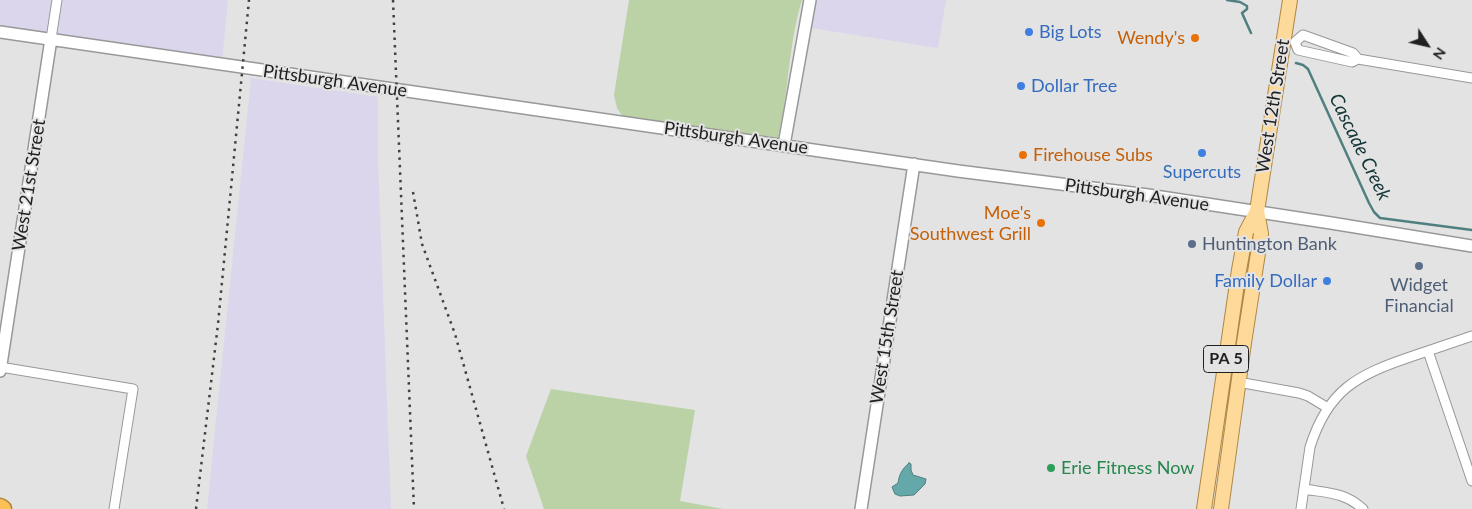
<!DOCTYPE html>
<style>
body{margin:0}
#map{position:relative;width:1472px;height:509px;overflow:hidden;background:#e3e3e4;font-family:Lato,sans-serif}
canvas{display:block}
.north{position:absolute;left:1402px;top:20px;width:50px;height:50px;-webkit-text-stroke:4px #e3e3e4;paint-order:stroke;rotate:125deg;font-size:14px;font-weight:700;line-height:20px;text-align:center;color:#202020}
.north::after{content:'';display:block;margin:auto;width:18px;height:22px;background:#202020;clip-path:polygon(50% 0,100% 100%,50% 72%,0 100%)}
</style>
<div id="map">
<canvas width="1472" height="509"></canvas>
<div class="north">N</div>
</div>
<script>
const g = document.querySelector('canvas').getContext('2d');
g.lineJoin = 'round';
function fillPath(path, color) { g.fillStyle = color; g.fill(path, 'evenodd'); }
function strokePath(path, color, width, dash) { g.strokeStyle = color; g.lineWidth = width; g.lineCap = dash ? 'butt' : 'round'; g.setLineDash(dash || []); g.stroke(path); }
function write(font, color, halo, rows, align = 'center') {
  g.font = font + ' Lato,sans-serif'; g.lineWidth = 4; g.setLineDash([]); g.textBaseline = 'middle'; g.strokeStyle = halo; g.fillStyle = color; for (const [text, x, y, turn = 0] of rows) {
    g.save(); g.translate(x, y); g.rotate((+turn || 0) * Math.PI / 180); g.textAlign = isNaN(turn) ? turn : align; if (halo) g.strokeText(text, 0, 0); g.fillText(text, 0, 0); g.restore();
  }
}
fillPath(new Path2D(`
 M0,0H228L222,62L0,28Z
 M815,0H946L938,48L811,28Z
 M251,78L378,97V159L391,509H207Z`), '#dbd6ec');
fillPath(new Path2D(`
 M629,0H802C788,45 789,95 777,141L623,117L617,108L614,95Z
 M551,389L695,410L680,501L723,509H544L526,456Z`), '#bad2a6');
const water = new Path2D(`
 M909,463L911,464V470L913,475L926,479L925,484L914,495L900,496L895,494L892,487L898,483C899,475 902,469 909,463Z`);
fillPath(water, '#64a8a9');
strokePath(water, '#507f80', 1);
strokePath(new Path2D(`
 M1227,0L1240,2L1247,6V9L1242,13L1251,33
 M1296,63L1303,65L1308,69L1369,203L1374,212L1380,218L1472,230`), '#507f80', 2.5);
const minor = new Path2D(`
 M51,39L57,0
 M1358,59L1353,53L1303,35L1295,42L1298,50L1352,62L1358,59L1472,78
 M1428,351L1472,481
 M0,367L133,389L114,509
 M1238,382L1299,393L1308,396L1328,408
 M1304,489C1327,493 1345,492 1363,509
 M1301,509L1310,447C1328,390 1357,375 1410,357C1431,350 1451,343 1472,336`);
const tertiary = new Path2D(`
 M0,32L958,171L1148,195L1331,223L1472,246
 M784,145L810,0
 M0,371L51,39
 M861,509L914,164`);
const primary = new Path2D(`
 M1204,509L1239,270L1246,232L1257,211L1290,0
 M1221,509L1244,343L1261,234L1257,211`);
const motorway = new Path2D(`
 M0,507L3,509`);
strokePath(minor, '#989899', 11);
strokePath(tertiary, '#989899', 14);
strokePath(primary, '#ae8843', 16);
strokePath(motorway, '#ae8843', 19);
strokePath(minor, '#fff', 9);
strokePath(tertiary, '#fff', 11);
strokePath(primary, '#fdd99a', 14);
strokePath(motorway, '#fbc056', 16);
strokePath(new Path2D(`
 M393,0L414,509
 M413,192L422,244L455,334L504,509
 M196,509L218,324L249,0`), '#404040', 2.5, [2.5, 5]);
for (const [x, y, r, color] of [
 [1029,32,5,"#3f7fe0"],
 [1195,38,5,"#e8710a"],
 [1021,86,5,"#3f7fe0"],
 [1202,153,5,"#3f7fe0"],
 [1023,155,5,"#e8710a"],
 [1041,223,5,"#e8710a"],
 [1192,244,5,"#5c6f8a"],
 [1419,266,5,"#5c6f8a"],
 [1327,281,5,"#3f7fe0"],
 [1051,468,5,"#2e9e5b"]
]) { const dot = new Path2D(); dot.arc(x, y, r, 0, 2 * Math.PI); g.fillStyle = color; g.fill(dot); strokePath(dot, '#e3e3e4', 2); }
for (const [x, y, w] of [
 [1226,359,45]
]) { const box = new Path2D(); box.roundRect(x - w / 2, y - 13.5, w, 27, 4); g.fillStyle = '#e3e3e4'; g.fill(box); strokePath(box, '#202020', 1); }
write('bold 16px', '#202020', null, [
 ["PA 5",1226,359]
]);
write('18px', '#366cbe', '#e3e3e4', [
 ["Big Lots",1039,32],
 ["Dollar Tree",1031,86],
 ["Supercuts",1202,172,"center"],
 ["Family Dollar",1317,281,"right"]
], 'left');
write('18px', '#c56008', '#e3e3e4', [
 ["Wendy's",1185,38],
 ["Firehouse Subs",1033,155,"left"],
 ["Moe's",1031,213],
 ["Southwest Grill",1031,234]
], 'right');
write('18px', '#202020', '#e3e3e4', [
 ["Pittsburgh Avenue",335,81,8],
 ["West 12th Street",1273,106,-81],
 ["Pittsburgh Avenue",736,138,8],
 ["West 21st Street",29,185,-81],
 ["Pittsburgh Avenue",1137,195,8],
 ["West 15th Street",887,337,-81]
]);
write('18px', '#4e5e75', '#e3e3e4', [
 ["Huntington Bank",1202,244],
 ["Widget",1419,285,"center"],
 ["Financial",1419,306,"center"]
], 'left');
write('18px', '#27864d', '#e3e3e4', [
 ["Erie Fitness Now",1061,468]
], 'left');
write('italic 19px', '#123435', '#e3e3e4', [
 ["Cascade Creek",1360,147,64]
]);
</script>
